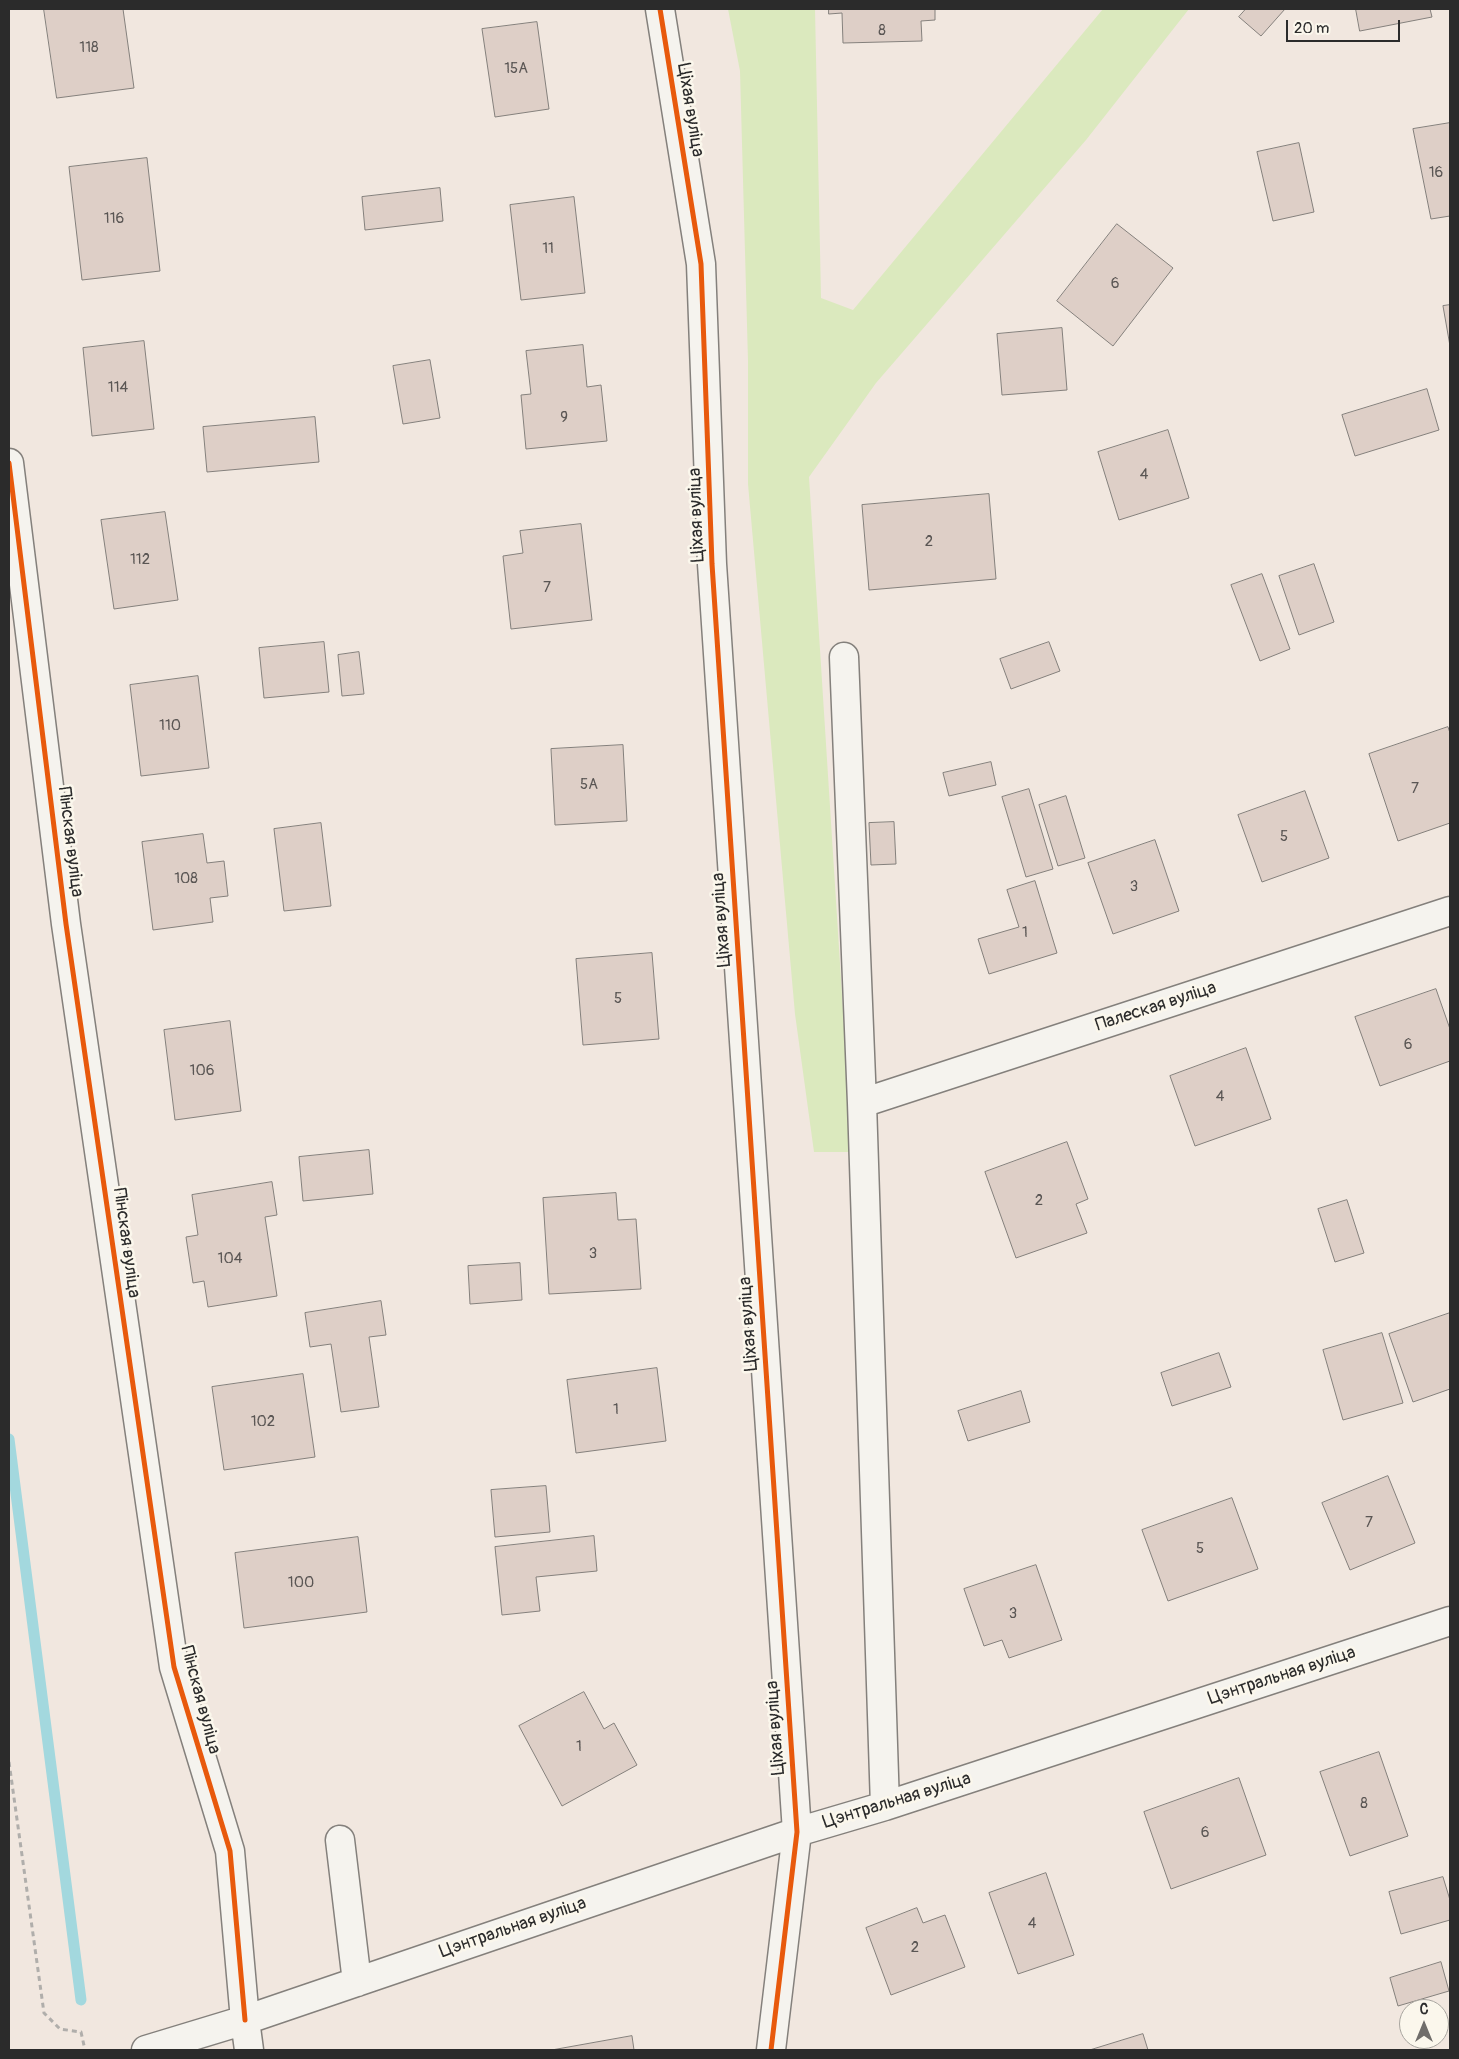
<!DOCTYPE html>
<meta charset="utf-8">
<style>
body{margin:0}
#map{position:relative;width:1459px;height:2059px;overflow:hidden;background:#f1e7df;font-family:Pangolin,sans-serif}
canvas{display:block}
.frame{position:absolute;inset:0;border:10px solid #2b2b2b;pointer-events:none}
.north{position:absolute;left:1399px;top:1999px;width:50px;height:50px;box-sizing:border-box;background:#fbf7ec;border:1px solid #a8a59f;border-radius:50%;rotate:0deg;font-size:14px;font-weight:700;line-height:20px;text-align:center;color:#2b2b2b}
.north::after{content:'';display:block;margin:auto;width:18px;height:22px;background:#706d6a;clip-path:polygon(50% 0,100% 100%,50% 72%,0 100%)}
.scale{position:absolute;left:1286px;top:20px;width:114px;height:22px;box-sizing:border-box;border:2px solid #2b2b2b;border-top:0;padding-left:6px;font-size:15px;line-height:18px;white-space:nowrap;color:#2b2b2b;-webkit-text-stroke:4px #fbf7ec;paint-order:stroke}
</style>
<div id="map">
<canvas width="1459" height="2059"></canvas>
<div class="frame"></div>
<div class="north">С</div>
<div class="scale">20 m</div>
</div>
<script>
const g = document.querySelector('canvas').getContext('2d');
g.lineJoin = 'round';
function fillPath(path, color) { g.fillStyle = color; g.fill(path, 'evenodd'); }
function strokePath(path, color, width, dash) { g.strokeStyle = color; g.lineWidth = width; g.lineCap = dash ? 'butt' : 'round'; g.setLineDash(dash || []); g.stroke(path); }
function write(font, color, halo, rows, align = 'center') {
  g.font = font + ' Pangolin,sans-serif'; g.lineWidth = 5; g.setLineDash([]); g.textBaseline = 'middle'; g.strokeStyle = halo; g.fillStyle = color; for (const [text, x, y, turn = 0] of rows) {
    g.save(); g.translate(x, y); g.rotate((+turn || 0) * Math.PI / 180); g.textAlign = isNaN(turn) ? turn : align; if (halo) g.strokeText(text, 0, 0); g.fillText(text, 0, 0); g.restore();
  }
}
fillPath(new Path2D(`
 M728,9H815L821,298L853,310L1103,9H1189L1086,140L876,383L809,477L852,1152H814L795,1014L748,484V361L740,71Z`), '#dbe9be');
strokePath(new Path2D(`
 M9,1439L81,2000`), '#a3d8de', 11);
const building = new Path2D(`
 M44,9H123L134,88L57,98Z
 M829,9H935V20L921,21L922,41L843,43L842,13L829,14Z
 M1246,9H1285L1261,36L1239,17Z
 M1356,9H1430L1432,17L1360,31Z
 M537,22L549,109L495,117L482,29Z
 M1450,123V216L1431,219L1413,129Z
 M1299,143L1314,212L1273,221L1257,152Z
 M147,158L160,271L82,280L69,167Z
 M440,188L443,221L365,230L362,197Z
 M574,197L585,293L521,300L510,205Z
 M1117,224L1173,268L1113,346L1057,301Z
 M1450,305V346L1443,306Z
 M1062,328L1067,390L1002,395L997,334Z
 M144,341L154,429L92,436L83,348Z
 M583,345L587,387L601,385L607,441L526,449L521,395L531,394L526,351Z
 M430,360L440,418L403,424L393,366Z
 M1427,389L1439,430L1355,456L1342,415Z
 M315,417L319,462L207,472L203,427Z
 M1168,430L1189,498L1119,520L1098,452Z
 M989,494L996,579L869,590L862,505Z
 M165,512L178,600L114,609L101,520Z
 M581,524L592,620L511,629L503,556L523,553L520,531Z
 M1314,564L1334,622L1299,635L1279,576Z
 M1262,574L1290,649L1260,661L1231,585Z
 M324,642L329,692L264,698L259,648Z
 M1049,642L1060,671L1011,689L1000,659Z
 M359,652L364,694L342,696L338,655Z
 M198,676L209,768L141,776L130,685Z
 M1448,727L1450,733V823L1398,841L1369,754Z
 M623,745L627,821L555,825L551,749Z
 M991,762L996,785L949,796L943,773Z
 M1029,789L1053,869L1026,877L1002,797Z
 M1305,791L1329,858L1262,882L1238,815Z
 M1066,796L1085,858L1058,866L1039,805Z
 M894,822L896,864L871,865L869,823Z
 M321,823L331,906L284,911L274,829Z
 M203,834L207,863L224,861L228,896L210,898L213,922L153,930L142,842Z
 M1155,840L1179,911L1113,934L1088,863Z
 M1035,881L1057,953L989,974L978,939L1019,927L1007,890Z
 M652,953L659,1039L583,1045L576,959Z
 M1436,989L1450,1029V1061L1380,1086L1355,1017Z
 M230,1021L241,1111L175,1120L164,1030Z
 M1246,1048L1271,1119L1195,1146L1170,1076Z
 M1067,1142L1088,1199L1076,1204L1087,1233L1016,1258L985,1172Z
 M369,1150L373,1194L303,1201L299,1157Z
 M272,1182L277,1215L265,1217L277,1296L208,1307L204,1281L193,1283L186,1237L198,1235L192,1195Z
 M616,1193L618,1220L636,1219L641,1289L549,1294L543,1198Z
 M1347,1200L1364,1253L1335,1262L1318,1209Z
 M520,1263L522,1300L470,1304L468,1266Z
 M381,1301L386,1335L369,1337L379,1407L341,1412L331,1344L310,1347L305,1313Z
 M1450,1313V1389L1413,1402L1389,1334Z
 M1382,1333L1403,1403L1343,1420L1323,1350Z
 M1219,1353L1231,1387L1172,1406L1161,1373Z
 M657,1368L666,1441L576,1453L567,1380Z
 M303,1374L315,1457L224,1470L212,1387Z
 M1021,1391L1030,1422L968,1441L958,1411Z
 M1388,1476L1415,1543L1350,1570L1322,1503Z
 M546,1486L550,1532L495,1537L491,1490Z
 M1232,1498L1258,1569L1168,1601L1142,1530Z
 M594,1536L597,1571L536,1577L540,1611L502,1615L495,1547Z
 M358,1537L367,1612L244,1628L235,1553Z
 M1036,1565L1062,1640L1009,1658L1002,1640L984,1646L964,1589Z
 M584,1692L604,1729L614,1723L637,1765L562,1806L519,1726Z
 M1379,1752L1408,1836L1350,1856L1320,1772Z
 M1239,1778L1266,1855L1171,1889L1144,1812Z
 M1046,1873L1074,1955L1018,1974L989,1893Z
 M1443,1877L1450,1900V1920L1401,1934L1389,1892Z
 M917,1908L923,1923L945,1915L965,1967L891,1995L866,1928Z
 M1441,1962L1449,1991L1398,2006L1390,1978Z
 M1143,2034L1148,2050H1090Z
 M632,2036L634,2050H552Z`);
fillPath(building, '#decfc7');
strokePath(building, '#84807c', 1);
const minor = new Path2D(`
 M660,9L701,264L712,564L797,1832L771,2050
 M9,463L66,924L174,1667L230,1851L245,2020L249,2050
 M844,657L862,1103L885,1806
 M862,1103L1450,911
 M340,1840L357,1982
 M146,2050L245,2020L797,1832L885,1806L1450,1621`);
strokePath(minor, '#84807c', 31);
strokePath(new Path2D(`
 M9,1762L44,2013L60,2029L81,2032L85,2050`), '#b0aeab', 3, [5, 4]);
strokePath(minor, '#f5f3ee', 28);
strokePath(new Path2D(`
 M660,9L701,264L712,564L797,1832L771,2050
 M9,463L66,924L174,1667L230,1851L245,2020`), '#e8590c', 5);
write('15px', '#5a5654', null, [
 ["8",882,31],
 ["118",89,48],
 ["15А",516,69],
 ["16",1436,173],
 ["116",114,219],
 ["11",548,249],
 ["6",1115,284],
 ["114",118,388],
 ["9",564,418],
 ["4",1144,475],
 ["2",929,542],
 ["112",140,560],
 ["7",547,588],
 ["110",170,726],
 ["5А",589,785],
 ["7",1415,789],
 ["5",1284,837],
 ["108",186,879],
 ["3",1134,887],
 ["1",1025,933],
 ["5",618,999],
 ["6",1408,1045],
 ["106",202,1071],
 ["4",1220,1097],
 ["2",1039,1201],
 ["3",593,1254],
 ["104",230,1259],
 ["1",616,1410],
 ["102",263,1422],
 ["7",1369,1523],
 ["5",1200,1549],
 ["100",301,1583],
 ["3",1013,1614],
 ["1",579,1747],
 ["8",1364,1804],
 ["6",1205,1833],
 ["4",1032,1924],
 ["2",915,1948]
]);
write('18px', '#2b2b2b', '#fbf7ec', [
 ["Ціхая вуліца",690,110,81],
 ["Ціхая вуліца",697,515,-92],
 ["Пінская вуліца",70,842,83],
 ["Ціхая вуліца",722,920,-94],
 ["Палеская вуліца",1156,1007,-18],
 ["Пінская вуліца",126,1243,82],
 ["Ціхая вуліца",749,1324,-94],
 ["Цэнтральная вуліца",1282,1676,-18],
 ["Пінская вуліца",200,1700,75],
 ["Ціхая вуліца",776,1728,-94],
 ["Цэнтральная вуліца",897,1801,-17],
 ["Цэнтральная вуліца",513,1928,-19]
]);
</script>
